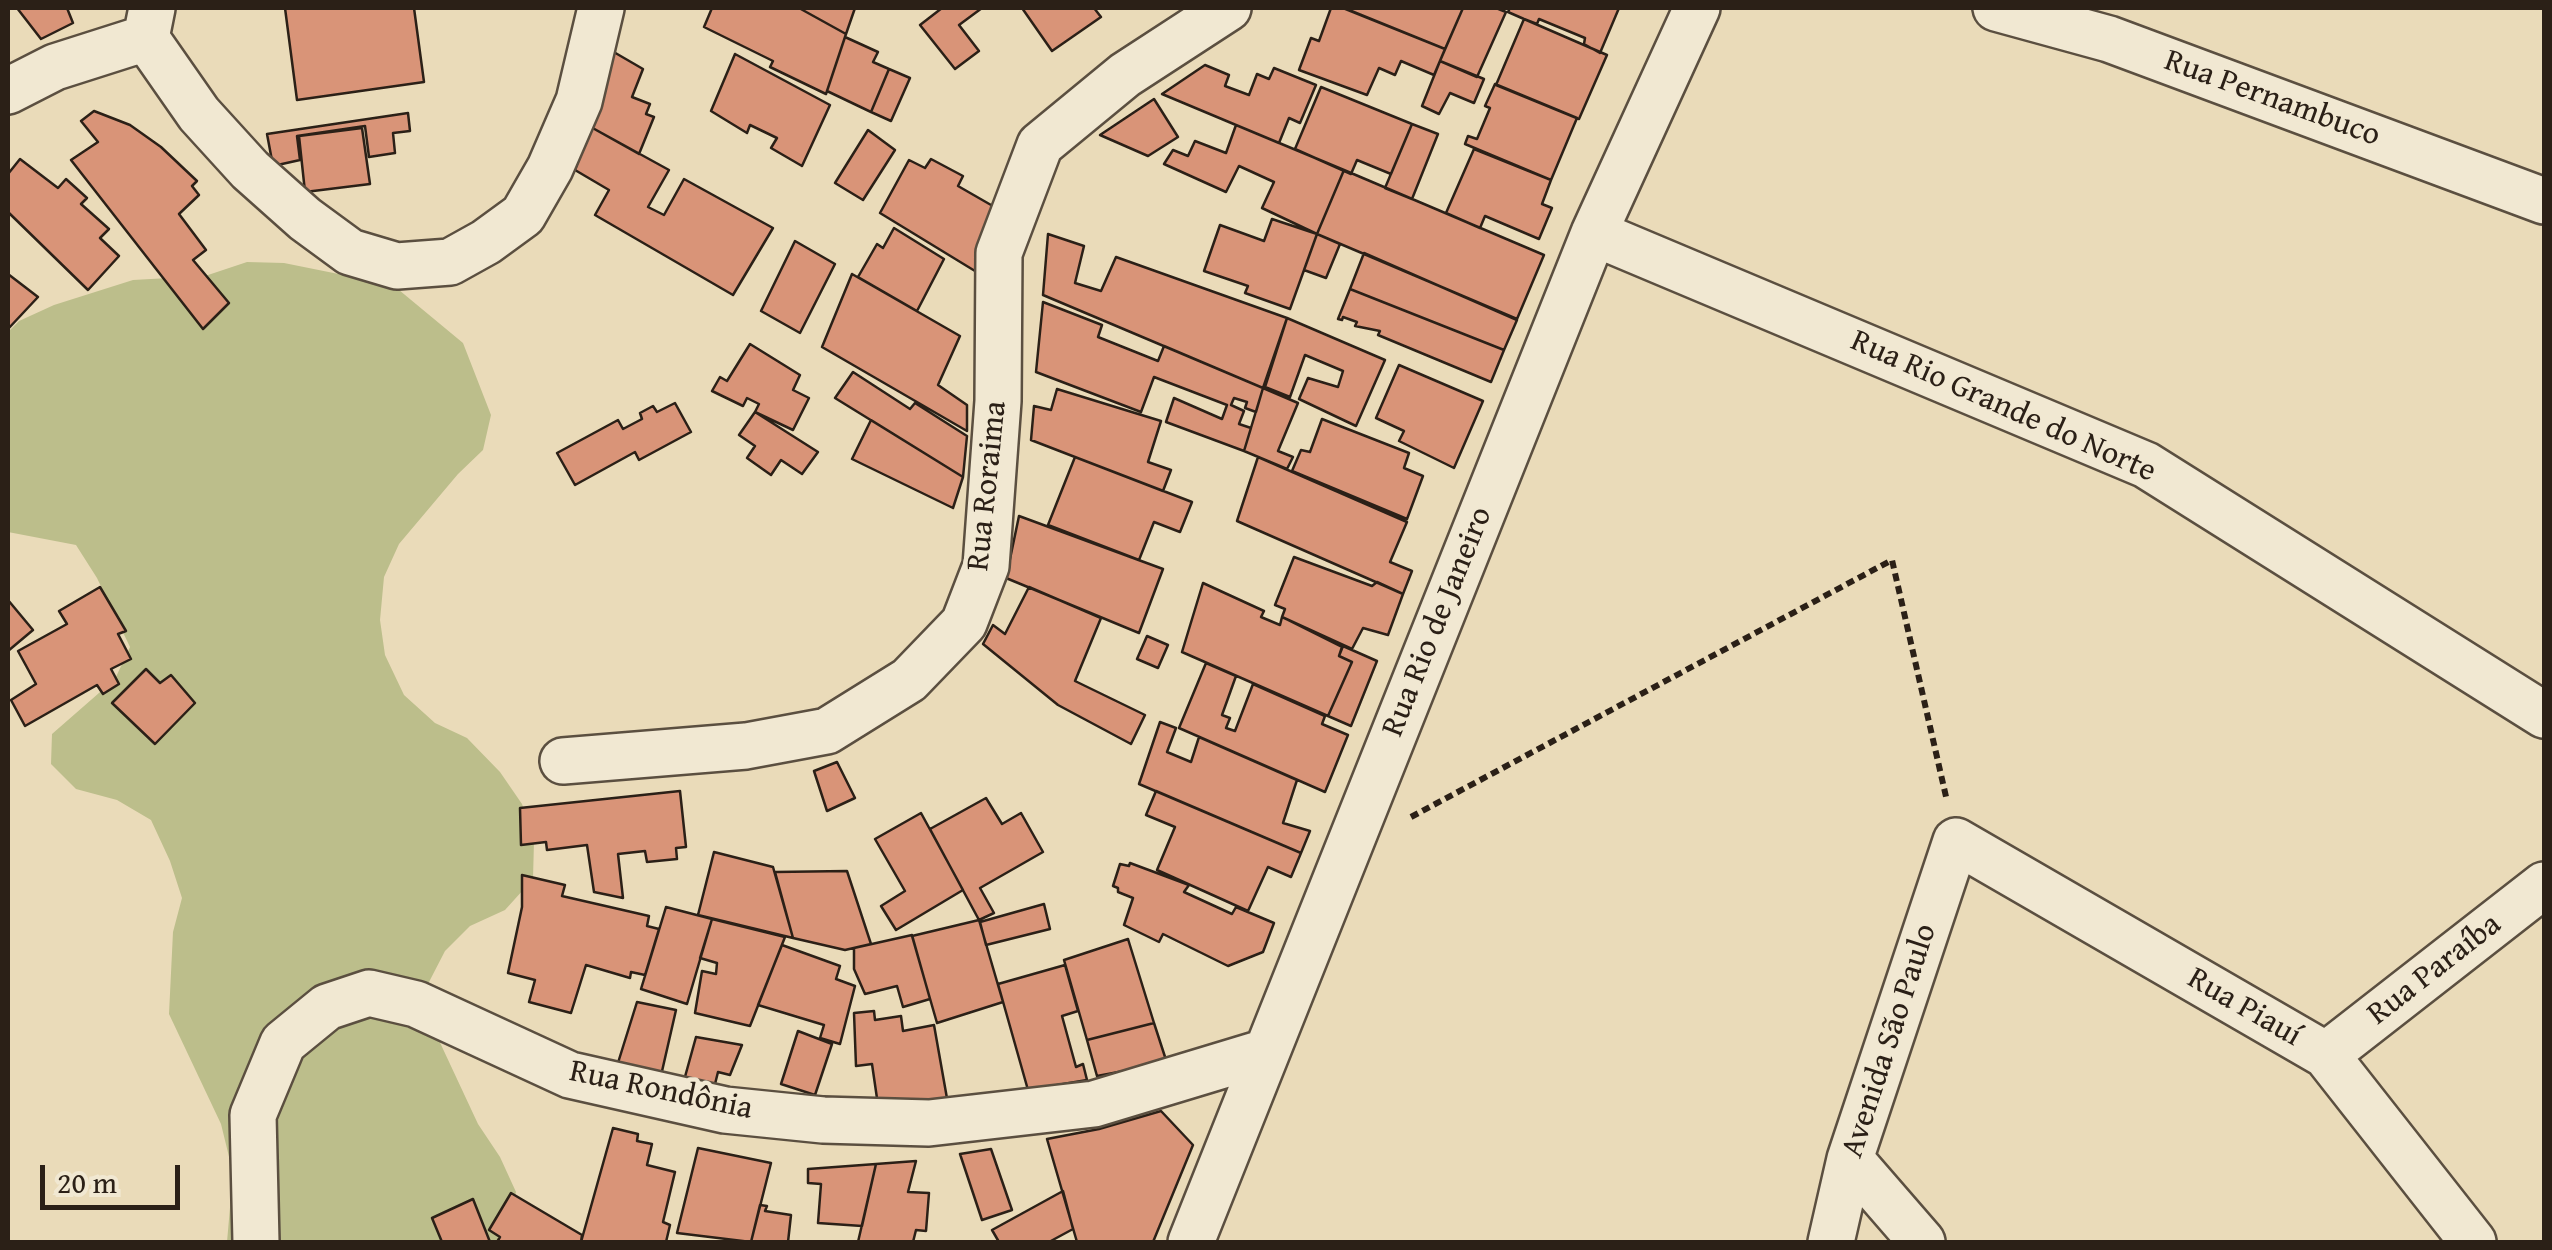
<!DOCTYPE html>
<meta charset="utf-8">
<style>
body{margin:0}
#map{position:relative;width:2552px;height:1250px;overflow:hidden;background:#eadbb9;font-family:"Gentium Book Plus",serif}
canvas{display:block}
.frame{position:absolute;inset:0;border:10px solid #2b2017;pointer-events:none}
.scale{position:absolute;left:40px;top:1165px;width:140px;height:45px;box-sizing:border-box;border:5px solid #2b2017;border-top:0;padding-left:12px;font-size:30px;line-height:35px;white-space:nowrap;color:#2b2017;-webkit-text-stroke:8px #f1e8d2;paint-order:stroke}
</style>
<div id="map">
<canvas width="2552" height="1250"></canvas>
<div class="frame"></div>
<div class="scale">20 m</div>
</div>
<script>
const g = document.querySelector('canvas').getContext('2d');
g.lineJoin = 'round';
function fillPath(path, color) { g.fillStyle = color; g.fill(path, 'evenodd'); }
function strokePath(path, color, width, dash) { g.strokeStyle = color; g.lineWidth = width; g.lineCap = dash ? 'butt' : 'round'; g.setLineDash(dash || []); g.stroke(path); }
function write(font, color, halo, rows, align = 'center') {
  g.font = font + ' "Gentium Book Plus",serif'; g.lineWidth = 9; g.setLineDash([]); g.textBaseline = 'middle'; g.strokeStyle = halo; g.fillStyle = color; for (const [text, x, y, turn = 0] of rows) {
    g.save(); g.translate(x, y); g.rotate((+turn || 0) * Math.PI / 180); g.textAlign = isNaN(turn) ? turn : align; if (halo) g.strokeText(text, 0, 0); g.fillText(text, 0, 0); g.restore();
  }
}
fillPath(new Path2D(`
 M247,262L284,263L393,285L463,343L491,415L483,450L458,474L399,544L384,577L380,620L385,655L404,695L435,723L467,738L500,772L522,804L534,841L533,879L505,910L470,926L445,951L429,982V1019L478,1124L500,1157L516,1192L508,1226L497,1242H227L233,1173L221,1124L169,1014L173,932L182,898L170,861L151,820L117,800L76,789L51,764L52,734L115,679L130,647L97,578L76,545L8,532V332L19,321L54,305L133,280L205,276Z`), '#bcbe8b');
const building = new Path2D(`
 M17,8H67L73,23L41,39Z
 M285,8H414L424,82L297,100Z
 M712,8H799L846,34L826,94L770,67L773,61L704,27Z
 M799,8H855L846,34Z
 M942,8H982L959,25L979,51L955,69L920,25Z
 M1022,8H1094L1101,17L1052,51Z
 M1331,8H1344L1445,49L1434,75L1401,61L1395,75L1379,68L1367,95L1299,70L1311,38L1319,41Z
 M1343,8H1463L1445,49Z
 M1463,8H1496L1506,12L1477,77L1440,61Z
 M1510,8H1619L1600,53L1584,44L1585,38L1539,19L1537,24L1524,19L1508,12Z
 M1524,19L1607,55L1579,119L1496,85Z
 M845,37L878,52L873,62L889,69L871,112L827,91Z
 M612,51L643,69L632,97L650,104L646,114L654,117L639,154L589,126Z
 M735,54L830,105L802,166L771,148L777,138L750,125L747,133L711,111Z
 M1440,61L1484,79L1474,103L1450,93L1439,114L1422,106Z
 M1205,65L1229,75L1225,86L1249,95L1257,74L1269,79L1274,68L1316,85L1300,123L1289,118L1279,143L1162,94Z
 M889,69L910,78L891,121L871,112Z
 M1495,84L1577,118L1551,180L1465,144L1468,136L1477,139L1490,108L1485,106Z
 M1321,87L1412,124L1391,174L1357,160L1351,174L1295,149Z
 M1154,99L1178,137L1148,156L1100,135Z
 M94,111L130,125L161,147L197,181L192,186L199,195L179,214L206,250L193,260L229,303L203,329L71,160L98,142L81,121Z
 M408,113L410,131L393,133L395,153L369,157L365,126L297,136L300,160L273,166L267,134Z
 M1412,124L1438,134L1412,199L1385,188Z
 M1236,125L1344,170L1317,234L1262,208L1274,182L1239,166L1226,192L1164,164L1173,150L1188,156L1195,141L1226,153Z
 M589,126L669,170L648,207L664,215L684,179L773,228L733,295L595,215L609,190L575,170Z
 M362,128L370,184L305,192L299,136Z
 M868,130L895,150L863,200L835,183Z
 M1474,149L1551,180L1542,204L1552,208L1539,239L1485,216L1480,228L1446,213Z
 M20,159L58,188L66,179L87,198L81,204L109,229L100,238L119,256L88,290L8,212V174Z
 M931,159L963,176L958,186L998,209L975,271L880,213L909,160L925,168Z
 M1344,170L1544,255L1517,319L1317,234Z
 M1272,219L1317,234L1290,309L1245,293L1248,286L1204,271L1220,225L1264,241Z
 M894,228L944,259L917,311L858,277L877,244L883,248Z
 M1048,234L1084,246L1075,283L1101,291L1116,257L1287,318L1263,388L1043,295Z
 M1317,234L1340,244L1326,278L1304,270Z
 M795,241L835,264L800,333L761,311Z
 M1364,253L1517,320L1504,350L1350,289Z
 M8,274L38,297L8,329Z
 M852,274L960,336L938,385L967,405V431L822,347Z
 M1350,289L1504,350L1491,382L1378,335L1380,331L1355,326L1357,322L1343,317L1342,320L1338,319Z
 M1043,302L1102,325L1098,337L1158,361L1164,346L1263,388L1256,412L1245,408L1247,402L1234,398L1231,405L1244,411L1239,424L1251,428L1244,451L1166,422L1174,398L1222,419L1227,405L1154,377L1141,412L1036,372Z
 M1287,318L1385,360L1356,426L1299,399L1308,378L1338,387L1343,371L1305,355L1290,397L1265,387Z
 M750,344L800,375L793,390L809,398L793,430L755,412L759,404L747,398L743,406L712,391L720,377L727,381Z
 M1399,365L1483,401L1454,468L1399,441L1404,431L1376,418Z
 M853,372L910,409L915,403L967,436L963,477L835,398Z
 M1263,388L1298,403L1278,451L1293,457L1287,469L1244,451Z
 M1057,389L1161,421L1148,462L1171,470L1163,491L1031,440L1034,406L1051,410Z
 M675,403L691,432L639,460L635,452L575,485L557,453L618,420L623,429L642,419L640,413L653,406L657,412Z
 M755,412L818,452L802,474L781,460L771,475L747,458L755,446L739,435Z
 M1322,419L1409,453L1404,468L1423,476L1407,519L1292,471L1301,450L1310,452Z
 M871,420L963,477L953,508L852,459Z
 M1075,457L1192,502L1180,532L1154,522L1139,560L1048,525Z
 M1258,457L1407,522L1390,562L1412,571L1403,594L1237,521Z
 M1019,516L1163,569L1139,633L1006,578Z
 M1294,557L1372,586L1377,582L1403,594L1388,635L1363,628L1352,649L1282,617L1285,609L1275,605Z
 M1203,583L1264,611L1261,617L1280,625L1282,617L1342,647L1339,656L1352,662L1328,716L1182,652Z
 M100,587L126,631L118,634L131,659L111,669L119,684L103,694L97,685L25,726L11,700L36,684L18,651L67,624L59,611Z
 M1029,587L1101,618L1075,681L1145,715L1131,744L1058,705L983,644L993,625L1005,634Z
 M8,600L33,630L8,651Z
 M1147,636L1168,645L1158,668L1137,659Z
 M1343,646L1377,661L1351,726L1328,716L1352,662L1339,656Z
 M1206,663L1236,676L1222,715L1230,718L1226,728L1235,731L1253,684L1325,716L1322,724L1348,735L1325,792L1179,728Z
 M146,669L160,683L171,675L195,703L155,744L112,703Z
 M1160,722L1176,728L1167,752L1191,762L1199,737L1297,780L1283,823L1310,831L1301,853L1139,784Z
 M837,762L855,798L827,811L814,771Z
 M680,791L686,847L676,848L677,859L647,862L645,851L618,854L623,898L594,892L587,845L547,850L546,842L521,845L520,808Z
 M1156,791L1301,853L1291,877L1268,867L1248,911L1157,870L1175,827L1146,815Z
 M986,798L1002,824L1021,813L1043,852L980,888L994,913L979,920L930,829Z
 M921,813L963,890L896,930L881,906L905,891L875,839Z
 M714,852L773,867L793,938L698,915Z
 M1130,863L1189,885L1184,892L1232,914L1236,907L1274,923L1263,952L1228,966L1163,934L1159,942L1124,925L1133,898L1118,892V888L1113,886L1120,864L1129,866Z
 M847,871L871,944L845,950L793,938L775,872Z
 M522,875L565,885L562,896L649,916L647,926L659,929L645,975L631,972L630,978L586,965L571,1013L529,1002L535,980L508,973L522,907Z
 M1044,904L1050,929L986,945L980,922Z
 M666,907L712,919L687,1004L641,989Z
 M712,919L785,937L750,1026L695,1013L702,971L716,974L717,963L700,958Z
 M979,920L1003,1002L937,1023L912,936Z
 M912,935L930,999L903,1007L897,986L865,994L854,969V948Z
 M1128,939L1154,1023L1087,1040L1064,960Z
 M782,945L840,966L836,979L855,986L840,1044L820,1038L824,1025L758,1005Z
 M1065,965L1078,1011L1062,1016L1076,1067L1083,1064L1087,1080L1028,1090L998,984Z
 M637,1002L676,1010L660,1080L617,1066Z
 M874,1011L875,1020L901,1016L903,1031L934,1025L948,1104L879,1112L872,1064L856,1066L854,1013Z
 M1154,1023L1167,1063L1097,1076L1087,1040Z
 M798,1031L832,1044L815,1095L781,1084Z
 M696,1037L742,1045L730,1075L718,1072L714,1088L683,1084Z
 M1161,1111L1193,1145L1153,1242H1077L1047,1139L1099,1129Z
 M613,1128L638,1134L637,1141L652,1144L647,1165L675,1172L663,1222L670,1225L666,1242H581Z
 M698,1148L771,1163L751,1242L677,1233Z
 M991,1149L1012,1210L982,1220L960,1154Z
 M916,1161L908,1192L929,1193L926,1231L916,1230L913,1242H858L876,1164Z
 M876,1164L862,1226L818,1223L821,1184L808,1183V1169Z
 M1063,1191L1073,1229L1049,1242H999L992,1230Z
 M511,1193L582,1235L581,1242H497L500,1237L489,1230Z
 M473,1199L490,1242H442L432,1218Z
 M760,1205L767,1206L765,1211L791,1215L788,1242H751Z`);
fillPath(building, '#d99478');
strokePath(building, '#2b2017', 2.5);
const minor = new Path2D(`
 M152,8L146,38L199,114L250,170L305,219L350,252L397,266L450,262L486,242L523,215L550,168L579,101L601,8
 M1996,8L2109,39L2544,201
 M8,91L55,67L146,38
 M1594,233L2146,465L2544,715
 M563,761L746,746L827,731L909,680L964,623L986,566L998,401L999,253L1040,145L1125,75L1228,8
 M2326,1055L2544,885
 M1850,1159L1922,1242
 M256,1242L253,1115L283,1043L327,1007L369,993L416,1004L570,1075L725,1110L823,1120L929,1123L1094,1104L1266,1052
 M1191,1242L1594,233L1697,8
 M1831,1242L1850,1159L1956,841L2326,1055L2473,1242`);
strokePath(minor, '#5b4f40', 50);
strokePath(new Path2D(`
 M1411,817L1892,560L1947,801`), '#2b2017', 6, [8, 5]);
strokePath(minor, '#f1e8d2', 45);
write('32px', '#2b2017', '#f1e8d2', [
 ["Rua Pernambuco",2272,99,20],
 ["Rua Rio Grande do Norte",2003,407,24],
 ["Rua Roraima",988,486,-84],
 ["Rua Rio de Janeiro",1438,622,-68],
 ["Rua Paraíba",2435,970,-38],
 ["Rua Piauí",2244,1008,30],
 ["Avenida São Paulo",1890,1041,-72],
 ["Rua Rondônia",661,1091,12]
]);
</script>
